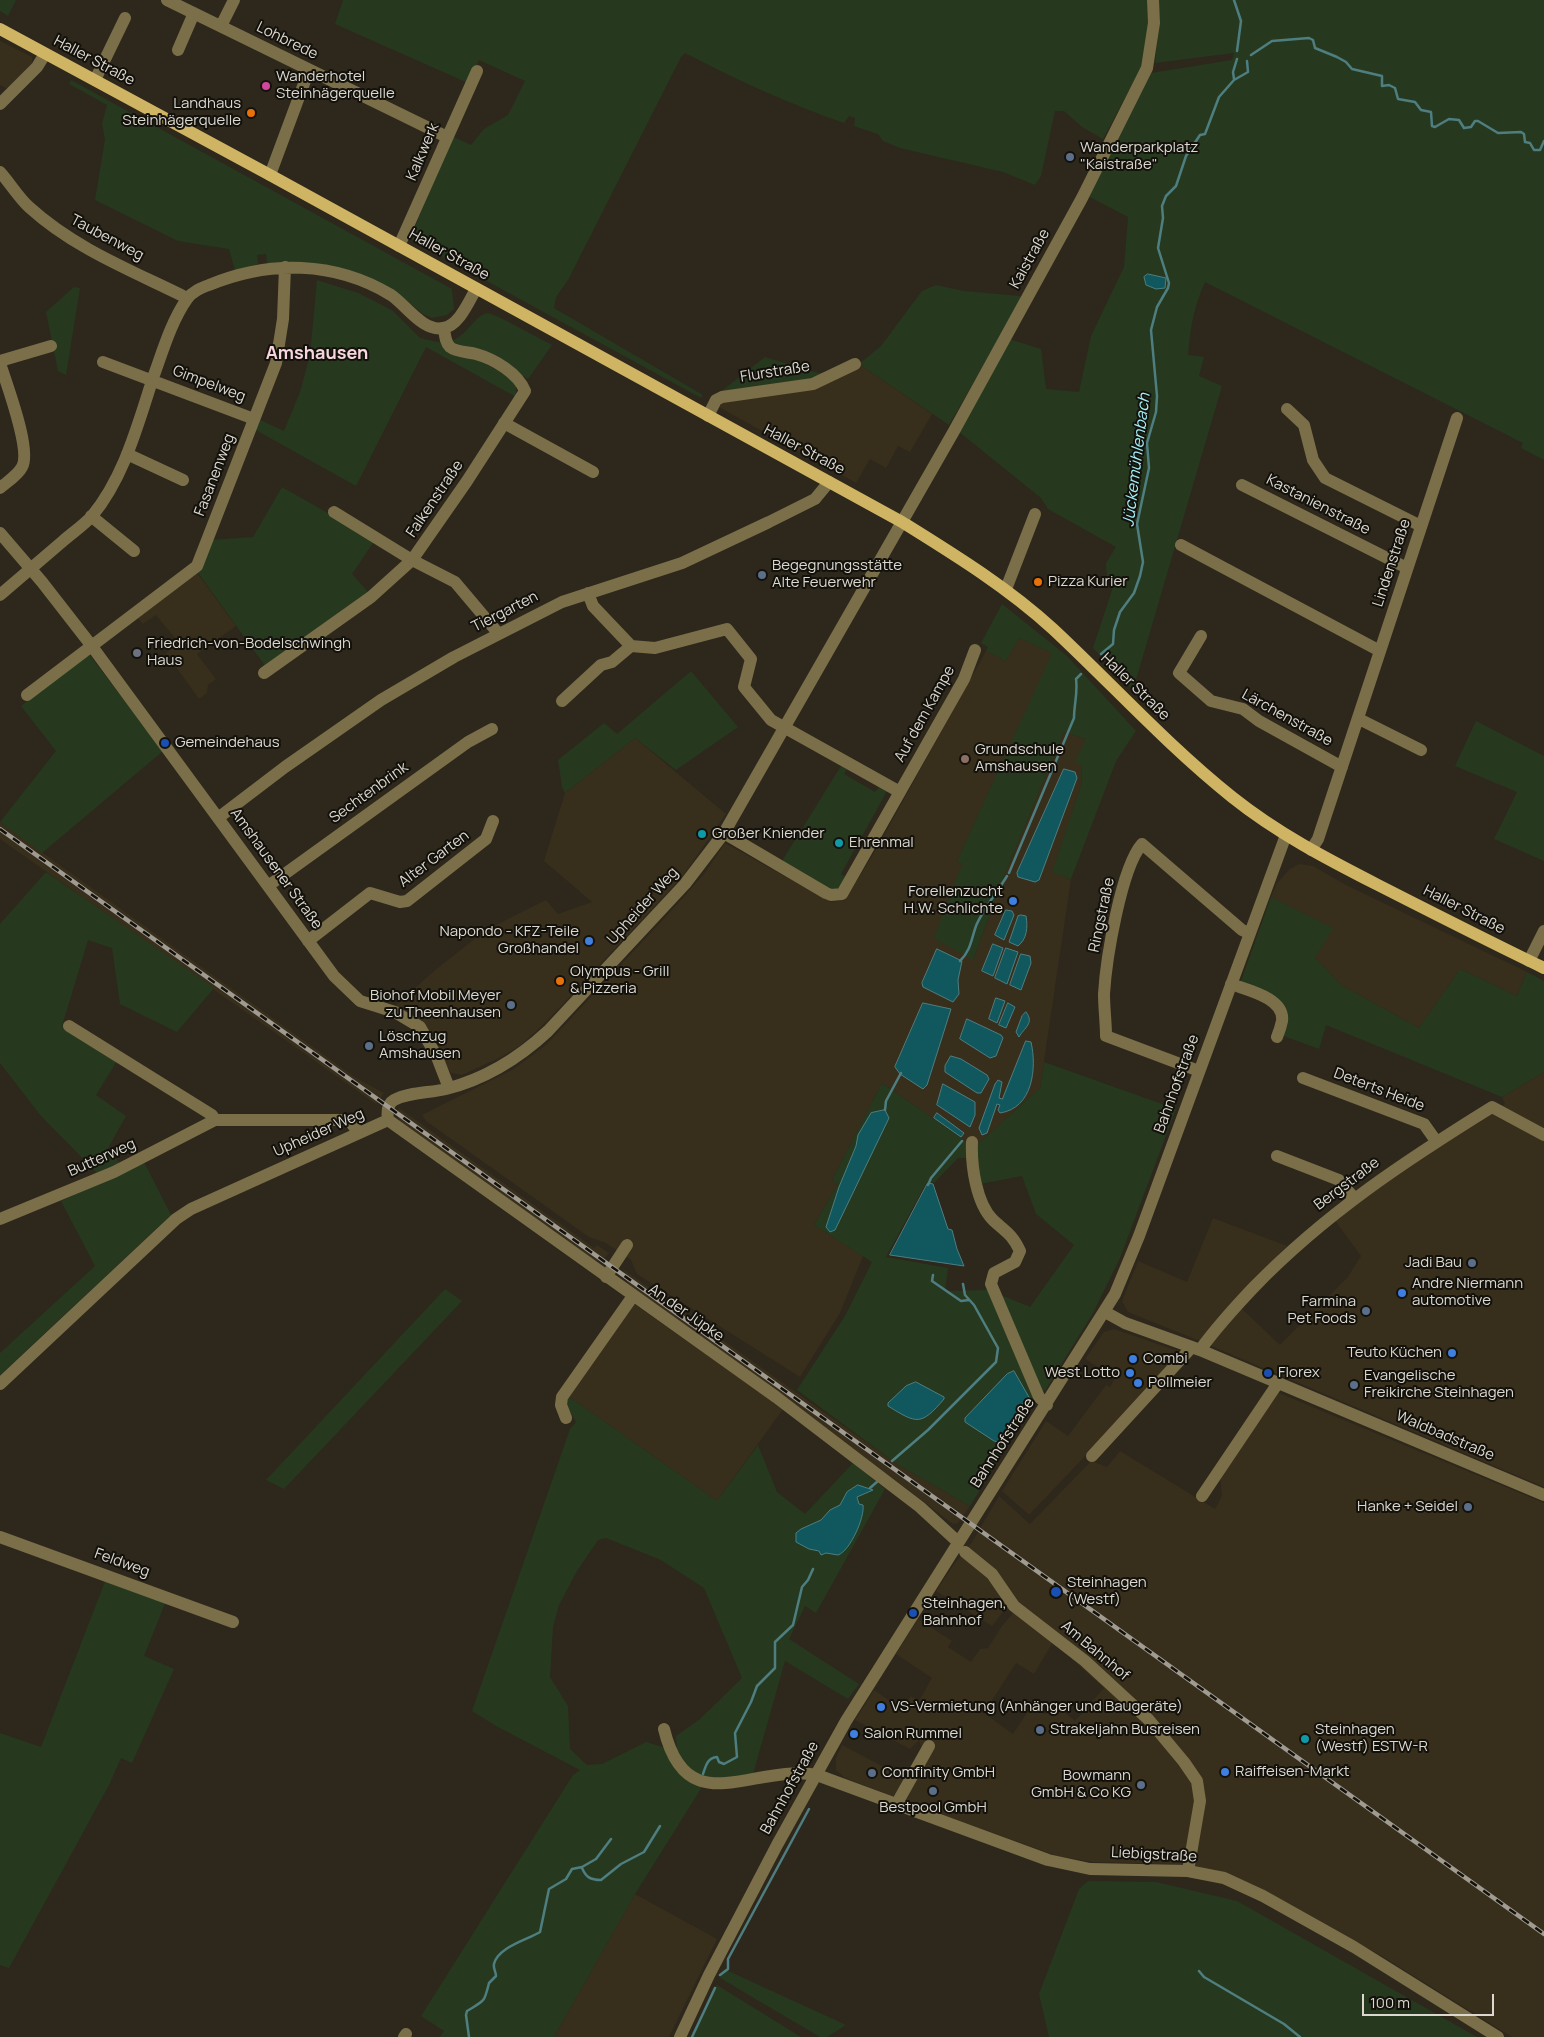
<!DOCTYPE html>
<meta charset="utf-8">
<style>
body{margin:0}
#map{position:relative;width:1544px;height:2037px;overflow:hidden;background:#2e271c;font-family:Manrope,sans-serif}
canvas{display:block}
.scale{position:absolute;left:1362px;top:1994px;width:132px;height:22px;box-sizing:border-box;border:2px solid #dcd8d0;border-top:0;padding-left:6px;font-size:15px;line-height:18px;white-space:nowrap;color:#dcd8d0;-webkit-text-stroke:4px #13110b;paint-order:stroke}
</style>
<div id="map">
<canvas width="1544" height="2037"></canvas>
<div class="scale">100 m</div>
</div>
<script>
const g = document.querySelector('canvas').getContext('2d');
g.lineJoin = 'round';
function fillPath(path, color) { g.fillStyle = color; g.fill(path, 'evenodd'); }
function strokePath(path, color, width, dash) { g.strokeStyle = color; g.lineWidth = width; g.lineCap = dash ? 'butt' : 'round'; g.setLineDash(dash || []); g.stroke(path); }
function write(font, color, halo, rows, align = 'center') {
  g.font = font + ' Manrope,sans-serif'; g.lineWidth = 4; g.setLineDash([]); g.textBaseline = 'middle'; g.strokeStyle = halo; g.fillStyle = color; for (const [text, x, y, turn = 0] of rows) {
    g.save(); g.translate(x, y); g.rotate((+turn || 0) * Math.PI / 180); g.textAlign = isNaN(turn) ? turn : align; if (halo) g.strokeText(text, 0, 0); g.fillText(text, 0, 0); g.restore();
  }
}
fillPath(new Path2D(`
 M0,41L32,57V67L8,89L0,85Z
 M859,364L932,414L910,452L898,446L886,468L870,459L856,483L717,406L719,402Z
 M195,570L236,626L197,654L216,679L208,685L207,693L199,699L166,653L179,643L156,615L143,624L137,617Z
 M1019,638L1053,653L957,861L962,864L950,898L973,960L1004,876L1064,732L1086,739L1081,765L1082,783L1053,871L1071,879L1040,1088L979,1143H968L882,1083L832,1180L838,1184L814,1225L863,1256L840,1313L800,1377L637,1274L631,1260L606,1243L589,1237L426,1121L422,1115L512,1070L546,1045L671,911L704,874L725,843L831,902L845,900L877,848L986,651L1006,661Z
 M635,738L726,814L682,877L547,1021L521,1045L501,1057L462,1075L451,1073L412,1015L396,1005L434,971L486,930L546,900L558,914L592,902L544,861L565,793Z
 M0,822L356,1078L384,1093L376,1104L0,839Z
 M1299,864L1313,866L1346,885L1527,972L1517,996L1460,969L1419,1028L1341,985L1315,958L1332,928L1271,897L1277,883L1290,869Z
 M1544,1072V1487L1209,1345L1240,1307L1280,1345L1347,1278L1361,1256L1334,1219L1448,1139L1505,1104L1502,1097Z
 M399,1108L594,1248L597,1245L609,1253L606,1257L595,1261L399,1121L397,1115Z
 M1213,1218L1287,1246L1200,1341L1128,1312L1122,1301L1138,1261L1187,1282Z
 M624,1270L897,1464L970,1506L958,1523L953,1524L789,1400L627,1283Z
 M633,1303L783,1409L717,1501L568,1396Z
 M1114,1329L1178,1351V1359L1029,1515L1002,1491L1046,1421L1068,1436L1106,1385L1110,1387L1115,1378L1085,1359L1104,1332Z
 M1279,1393L1544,1503V2037H1512L1380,1955L1336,1932L1204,1870L1167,1864L1093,1862L1057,1856L907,1802L905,1796L898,1794L892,1796L845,1778L836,1770V1758L842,1745L905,1778L922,1751L919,1740L910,1749L855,1720L874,1690L902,1709L911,1696L919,1701L932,1678L896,1654L918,1619L952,1641L948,1647L971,1662L980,1649L988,1648L1002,1626L1013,1613L1006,1608L992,1626L936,1591L955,1563L972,1542L999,1496L1030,1524L1091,1461L1107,1467L1120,1451L1215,1509L1222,1496L1220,1475ZM1053,1642L1104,1688L1075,1721L1057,1706L1045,1714L1032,1705L1013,1734L984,1713L1016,1663L1034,1674Z
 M635,1894L717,1939L669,2037H554Z`), '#382e1c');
fillPath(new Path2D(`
 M0,0H16L8,16L0,11Z
 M343,0H1147L1149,22L1142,66L1103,139L1082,127L1064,111H1055L1041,176L1035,185L1003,172L900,148L883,141L878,134L854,126L855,118L849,116L844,123C789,104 737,80 685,53L681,57L568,280L556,297L554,308L703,395L701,398L410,239L452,136L471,145L484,129L508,115L525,81L479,60L468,83L335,24Z
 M1158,0H1544V460L1521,448L1523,443L1205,282C1194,306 1190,329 1188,355L1204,357L1199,376L1222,386L1133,690L1093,648L1113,587L1107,581L1106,563L1116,547L1048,509L1041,498L958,431L1009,339L1041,349L1046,389L1079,392L1091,336L1124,267L1128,217L1088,196L1151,73L1232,60L1234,53L1155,63L1160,20Z
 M71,80L452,289L454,309L447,315L432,318L423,314L400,295L326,265L296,262L267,263L266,254L257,255L258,264L235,270L229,249L178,241L95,200L105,139L102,124L107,105L69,84Z
 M317,280L358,293L382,305L393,311L420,338L442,343L478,360L505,374L516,385V397L426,347L356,486L254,429L258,419L284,431L300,392L310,355Z
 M936,285L964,291L1020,296L1022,299L949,425L859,364L881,346L922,291Z
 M74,287L80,288L66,375L58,371L46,312Z
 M488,313L501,318L552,345L528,379L503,362L461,347L452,341C469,333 474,316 488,313Z
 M765,357L818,373H830L812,380L719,393Z
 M282,487L375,540L352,574L369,593L266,667L196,570L211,540L253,537Z
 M1002,604L1067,656L1136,731L1116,761L1071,879L1052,872L1082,783L1081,765L1075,762L1086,739L1064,732L1004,876L973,960L934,938L962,864L957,861L1052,653L1019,638L1006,661L986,651L988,647L981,643Z
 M88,653L163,751L42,853L0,822L56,751L21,706Z
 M691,671L738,727L676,770L635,738L565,793L562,787L558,760L604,723L617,734Z
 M1476,721L1544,756V861L1494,839L1517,792L1455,766Z
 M841,766L847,769L844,774L875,792L879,787L887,791L841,874L848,878L842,887L831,891L782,861Z
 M46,872L214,988L177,1032L120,1004L112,948L88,940L62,1026L117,1061L96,1095L126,1116L107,1150L121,1164L99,1175L41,1116L0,1063V924Z
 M1271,897L1333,928L1315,958L1341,985L1419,1028L1460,969L1517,996L1527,972L1544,981V1072L1502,1097L1326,1025L1319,1049L1281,1035L1286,1019L1240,984Z
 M1044,1062L1176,1109L1120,1258L1093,1313L1045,1391L1039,1390L1035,1400L970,1506L897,1464L797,1390L845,1316L872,1262L814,1225L838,1184L832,1180L882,1083L968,1143H979L1040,1088ZM958,1158H974L980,1184L1022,1176L1036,1214L1074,1245L1030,1307L989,1290L945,1291L948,1268L886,1257L927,1182L934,1183Z
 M144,1162L171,1215L0,1375V1353L95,1266L61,1201Z
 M445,1289L462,1301L284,1489L266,1480Z
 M568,1396L717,1501L758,1445L777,1492L805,1514L853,1463L885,1489L816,1613L805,1606L789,1639L859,1684L848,1699L785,1661L753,1774C736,1776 709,1784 694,1773C687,1768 682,1761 677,1755L676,1736L700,1719L742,1678L704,1588L661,1560L606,1538L598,1540L577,1571L559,1605L553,1627L550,1677L568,1706L570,1749L587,1765L602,1764L646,1742L663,1747L671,1759L702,1787L635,1894L554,2037H440L444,2031L421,2016L573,1775L580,1770L496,1726L472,1711L570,1429L576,1422L567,1407Z
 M106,1579L166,1601L144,1656L174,1669L132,1763L121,1758L109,1785L9,1968L0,1965V1733L41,1747Z
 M1088,1881L1156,1882L1237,1901L1477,2037H1049L1039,1994L1079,1889Z
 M724,1969L846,2025L827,2037H820L720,1978Z
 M717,1985L801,2037H692Z`), '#26391f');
const water = new Path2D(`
 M1148,274L1166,278L1165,288L1156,289L1146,285L1144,277Z
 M1064,769L1075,772L1077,778L1039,880L1035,882L1018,877L1017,873Z
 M1006,910L1012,911L1014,915L1004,940L995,935Z
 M1021,915L1026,916C1028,927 1027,939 1018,946L1009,942L1018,916Z
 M993,944L1003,948L993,976L982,971Z
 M1006,948L1018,952L1007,984L995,978Z
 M937,949L962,961L958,980L959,994L953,1002L923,987L922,983Z
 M1021,954L1030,956L1031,963L1021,990L1010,985Z
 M996,998L1005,1001L997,1023L989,1019Z
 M923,1003L951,1009L927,1085L923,1089L900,1074L895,1067Z
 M1008,1003L1015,1007L1006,1028L999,1025Z
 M1026,1012C1035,1023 1024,1028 1019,1037L1016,1032L1022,1016Z
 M967,1019L1001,1035L1003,1038L996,1056L990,1058L960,1039Z
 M1026,1041L1031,1042C1037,1068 1033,1108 1000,1113L998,1110L1000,1105L997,1104L987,1133L982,1135L979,1128L995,1084L998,1080L1002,1082L999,1098L1002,1099Z
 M951,1056L961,1059L987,1075L989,1079L981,1093H977L945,1072V1066Z
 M943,1084L975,1102V1115L970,1127L937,1105Z
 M885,1110L889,1118L835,1230L830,1232L826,1227L839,1187L856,1146L858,1135L871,1113Z
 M937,1113L964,1133L961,1137L934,1118Z
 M928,1183L933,1184L948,1229L952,1230L957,1249L964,1266L890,1255Z
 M1014,1371L1030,1399L1023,1403L999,1442L994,1441L965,1422V1418L1007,1374Z
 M916,1382L944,1397V1399C921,1426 917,1424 888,1406V1403L906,1386Z
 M858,1485L873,1490L857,1497L859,1504L863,1505C865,1517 850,1551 838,1555L826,1553L821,1555L819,1551L809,1549L796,1542V1533L801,1529L821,1520L830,1510L840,1505L847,1492Z`);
fillPath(water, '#11575e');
strokePath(water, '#4e7e80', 1);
strokePath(new Path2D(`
 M1234,0L1241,21L1237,51
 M1251,55L1272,41L1309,38L1313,40L1315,48L1337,57L1346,62L1352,69L1382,76V86L1389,85L1395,88L1398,99L1415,102L1421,110L1431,112L1432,126L1435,127L1449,119L1459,120L1464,128L1471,127L1475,121H1478L1498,133L1521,132L1524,134L1525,142L1530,143L1534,150H1540L1544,141
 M1234,79L1233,72L1237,59
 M1101,654L1113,644L1114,630L1120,612L1134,593L1140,576L1143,562L1137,524L1149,468L1147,443L1156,412L1157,396L1151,330L1157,307L1168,288L1169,283L1158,248L1163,218L1162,206L1166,196L1176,186L1186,156L1200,135L1205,134L1219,97L1234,80L1248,72L1247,61
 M1009,873L1074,718C1074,705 1078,692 1076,679L1081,674
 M960,961C971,950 971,940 976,926C982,911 998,891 1007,876
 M885,1110L886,1101L901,1073
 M928,1185L931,1178L962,1141
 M933,1275L932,1281L961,1301L969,1300
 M892,1461L928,1430L996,1362L998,1348L974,1305L965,1295L963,1284
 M870,1488L878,1481
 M703,1774C706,1766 707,1758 717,1757L719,1762L724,1764L737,1757L735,1733L751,1702L757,1686L775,1668V1642L793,1625L802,1587L808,1580L813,1569
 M582,1868C586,1877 590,1880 601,1880L621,1864L644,1852L660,1826
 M1199,1971L1204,1977L1284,2024L1300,2037
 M720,1975L728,1969V1959L809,1809
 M469,2037L466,2015L467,2011C485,2000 484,2003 489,1983L496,1976C496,1972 493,1968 494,1964C498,1947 527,1940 540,1932L549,1889L566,1879L572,1869L582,1867L596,1859L611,1839
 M692,2037L715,1988`), '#4e7e80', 2.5);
strokePath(new Path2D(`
 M167,0L447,137
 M221,26L234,0
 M178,50L194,13
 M95,80L125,18
 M0,104L37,67L45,54
 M0,172C10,183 18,197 29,207C75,249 133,271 187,298
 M270,175L309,70
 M399,246L477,71
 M0,361L51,346
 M103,362L254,419
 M0,363C6,383 32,450 22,467C18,475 7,482 0,488
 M1287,409L1304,425L1313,460L1325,478L1421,526
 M708,416L716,400L722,397L813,384L855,364
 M504,423L593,472
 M127,454L183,480
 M1242,485L1407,568
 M334,512L412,560L455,582L498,633
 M91,516L134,551
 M0,533L42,582L91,645L334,976L360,1001L395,1012L420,1027L437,1057L449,1088
 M1181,545L1380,651
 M1006,589L1035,514
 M588,593L593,606L631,646L655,648L727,629L751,659L744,687L771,720L900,792
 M0,595C21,577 42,559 63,541C72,533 84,525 92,516C125,476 138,423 154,375C163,350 172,320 187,299C193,291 201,288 209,285C269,260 335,261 391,295C406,305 423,332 443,328C459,326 469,301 476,289
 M1201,636L1179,673L1211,701L1243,709L1259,721L1342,767
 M264,673L371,597L412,560L467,481L525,391C518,373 494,359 476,354C468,352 456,352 450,347C445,342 445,335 444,328
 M27,695L197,566L276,363L283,319L285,267
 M562,701L601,665L612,662L631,646
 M1359,719L1421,750
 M218,818L285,767L381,700L454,657L562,602L682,563L769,522L815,499L829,482
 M724,833L826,893L831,895L842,894L964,679L975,650
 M1311,850L1318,839L1457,418
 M268,886L468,742L492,729
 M308,941L370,893L400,902L407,901L486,839L493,821
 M1529,961L1544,931
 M1231,984C1247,990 1285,998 1282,1021C1281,1026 1279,1032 1277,1037
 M69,1026L212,1115L215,1120
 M1199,1071L1106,1036C1106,1023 1104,1008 1104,994C1106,960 1121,868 1142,844L1242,930L1249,933
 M1303,1078L1424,1124L1436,1141
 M388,1120C387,1113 387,1104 394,1100C409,1092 430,1093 446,1089C485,1079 519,1058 548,1031L685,884L724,833L954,431L1082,198L1147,68L1154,23L1153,0
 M388,1120L776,1397L920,1507L958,1542
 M972,1142C971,1165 976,1203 993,1220C1006,1232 1012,1234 1020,1251L1015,1262L994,1273L991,1284L1039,1397L1047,1405
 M1277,1156L1339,1180L1354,1198
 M0,1219L114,1172L215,1120H349L359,1133
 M606,1277L627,1245
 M1105,1312L1125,1323L1200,1350L1544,1495
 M1200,1350C1216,1328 1235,1307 1254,1287C1326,1213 1405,1161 1492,1107L1544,1135
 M0,1384L176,1219L191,1209L388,1120
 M566,1418L561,1405L562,1397L633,1296
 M1092,1456L1192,1347
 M1202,1496L1278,1383
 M0,1537L233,1622
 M965,1552L992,1574L1014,1606L1085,1661L1149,1720L1184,1762L1197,1781L1200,1801L1188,1871
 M664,1729C687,1824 753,1763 817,1775L1048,1860L1090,1869L1188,1871L1224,1878L1263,1896L1354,1947L1498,2037
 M896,1805L929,1746
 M404,2037L406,2034
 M680,2037L709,1975L777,1845L846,1721L1115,1294L1139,1236L1286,835`), '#7b6f49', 12);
strokePath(new Path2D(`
 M0,29L270,175L902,522C955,555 1007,587 1053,629C1113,685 1168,746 1232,797C1277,833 1327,859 1378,885C1433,913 1488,941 1544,968`), '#cfb563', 12);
const rail = new Path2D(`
 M0,829L1544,1934`);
strokePath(rail, '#a09b91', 4.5);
strokePath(rail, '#13110b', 2.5, [8]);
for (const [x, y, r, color] of [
 [266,86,5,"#d1479c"],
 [251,113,5,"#e8710a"],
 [1070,157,5,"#5c6f8a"],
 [762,575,5,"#5c6f8a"],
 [1038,582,5,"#e8710a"],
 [137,653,5,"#6b7280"],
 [165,743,5,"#1a4fb4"],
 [965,759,5,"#8d6e63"],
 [702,834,5,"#0f9aa8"],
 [839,843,5,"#0f9aa8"],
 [1013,901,5,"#3f7fe0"],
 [589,941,5,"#3f7fe0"],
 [560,981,5,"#e8710a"],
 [511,1005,5,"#5c6f8a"],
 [369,1046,5,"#5c6f8a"],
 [1472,1263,5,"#5c6f8a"],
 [1402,1293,5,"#3f7fe0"],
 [1366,1311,5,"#5c6f8a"],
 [1452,1353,5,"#3f7fe0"],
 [1133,1359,5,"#3f7fe0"],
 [1130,1373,5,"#3f7fe0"],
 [1268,1373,5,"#1a4fb4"],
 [1138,1383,5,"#3f7fe0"],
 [1354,1385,5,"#5c6f8a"],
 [1468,1507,5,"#5c6f8a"],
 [1056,1592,6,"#1a4fb4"],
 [913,1613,5,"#1a4fb4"],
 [881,1707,5,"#3f7fe0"],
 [1040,1730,5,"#5c6f8a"],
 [854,1734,5,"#3f7fe0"],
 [1305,1739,5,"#0f9aa8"],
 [1225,1772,5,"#3f7fe0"],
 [872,1773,5,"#5c6f8a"],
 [1141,1785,5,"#5c6f8a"],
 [933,1791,5,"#5c6f8a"]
]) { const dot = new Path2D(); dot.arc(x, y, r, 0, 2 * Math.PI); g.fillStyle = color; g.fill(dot); strokePath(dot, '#13110b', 2); }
write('15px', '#dcd8d0', '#13110b', [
 ["Lohbrede",287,41,26],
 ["Haller Straße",94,61,28],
 ["Kalkwerk",423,152,-67],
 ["Taubenweg",107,238,28],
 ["Haller Straße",449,255,29],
 ["Kaistraße",1030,259,-61],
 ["Flurstraße",775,372,-9],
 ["Gimpelweg",209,384,21],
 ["Haller Straße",804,450,28],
 ["Fasanenweg",215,475,-69],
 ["Falkenstraße",435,499,-56],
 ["Kastanienstraße",1318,505,27],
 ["Lindenstraße",1392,563,-72],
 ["Tiergarten",505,612,-27],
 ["Haller Straße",1135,687,44],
 ["Auf dem Kampe",925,714,-61],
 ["Lärchenstraße",1287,718,29],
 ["Sechtenbrink",369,793,-36],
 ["Alter Garten",434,859,-37],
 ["Amshausener Straße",276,869,54],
 ["Upheider Weg",643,906,-48],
 ["Haller Straße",1464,910,27],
 ["Ringstraße",1102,915,-78],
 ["Bahnhofstraße",1177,1084,-70],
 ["Deterts Heide",1379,1090,21],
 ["Upheider Weg",319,1133,-24],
 ["Butterweg",102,1158,-24],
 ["Bergstraße",1347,1184,-37],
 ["An der Jüpke",686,1313,35],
 ["Waldbadstraße",1445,1436,23],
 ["Bahnhofstraße",1003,1443,-57],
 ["Feldweg",122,1563,20],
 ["Am Bahnhof",1095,1651,40],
 ["Bahnhofstraße",790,1788,-61],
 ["Liebigstraße",1154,1855,3]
]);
write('15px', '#dcd8d0', '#13110b', [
 ["Wanderhotel",276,77],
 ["Steinhägerquelle",276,94],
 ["Landhaus",241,104,"right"],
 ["Steinhägerquelle",241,121,"right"],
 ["Wanderparkplatz",1080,148],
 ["\"Kaistraße\"",1080,165],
 ["Begegnungsstätte",772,566],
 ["Alte Feuerwehr",772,583],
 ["Pizza Kurier",1048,582],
 ["Friedrich-von-Bodelschwingh",147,644],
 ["Haus",147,661],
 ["Gemeindehaus",175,743],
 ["Grundschule",975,750],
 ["Amshausen",975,767],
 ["Großer Kniender",712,834],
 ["Ehrenmal",849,843],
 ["Forellenzucht",1003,892,"right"],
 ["H.W. Schlichte",1003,909,"right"],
 ["Napondo - KFZ-Teile",579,932,"right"],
 ["Großhandel",579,949,"right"],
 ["Olympus - Grill",570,972],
 ["& Pizzeria",570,989],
 ["Biohof Mobil Meyer",501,996,"right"],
 ["zu Theenhausen",501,1013,"right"],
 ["Löschzug",379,1037],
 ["Amshausen",379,1054],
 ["Jadi Bau",1462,1263,"right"],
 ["Andre Niermann",1412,1284],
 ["automotive",1412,1301],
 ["Farmina",1356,1302,"right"],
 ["Pet Foods",1356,1319,"right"],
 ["Teuto Küchen",1442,1353,"right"],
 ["Combi",1143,1359],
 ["West Lotto",1120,1373,"right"],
 ["Florex",1278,1373],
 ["Evangelische",1364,1376],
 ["Freikirche Steinhagen",1364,1393],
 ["Pollmeier",1148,1383],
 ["Hanke + Seidel",1458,1507,"right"],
 ["Steinhagen",1067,1583],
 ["(Westf)",1067,1600],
 ["Steinhagen,",923,1604],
 ["Bahnhof",923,1621],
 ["VS-Vermietung (Anhänger und Baugeräte)",891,1707],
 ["Strakeljahn Busreisen",1050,1730],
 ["Steinhagen",1315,1730],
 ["(Westf) ESTW-R",1315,1747],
 ["Salon Rummel",864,1734],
 ["Raiffeisen-Markt",1235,1772],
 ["Comfinity GmbH",882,1773],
 ["Bowmann",1131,1776,"right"],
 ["GmbH & Co KG",1131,1793,"right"],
 ["Bestpool GmbH",933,1808,"center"]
], 'left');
write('italic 16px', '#a3f0f9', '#13110b', [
 ["Jückemühlenbach",1137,460,-83]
]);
write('bold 18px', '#f7d5de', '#13110b', [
 ["Amshausen",317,354]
]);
</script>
